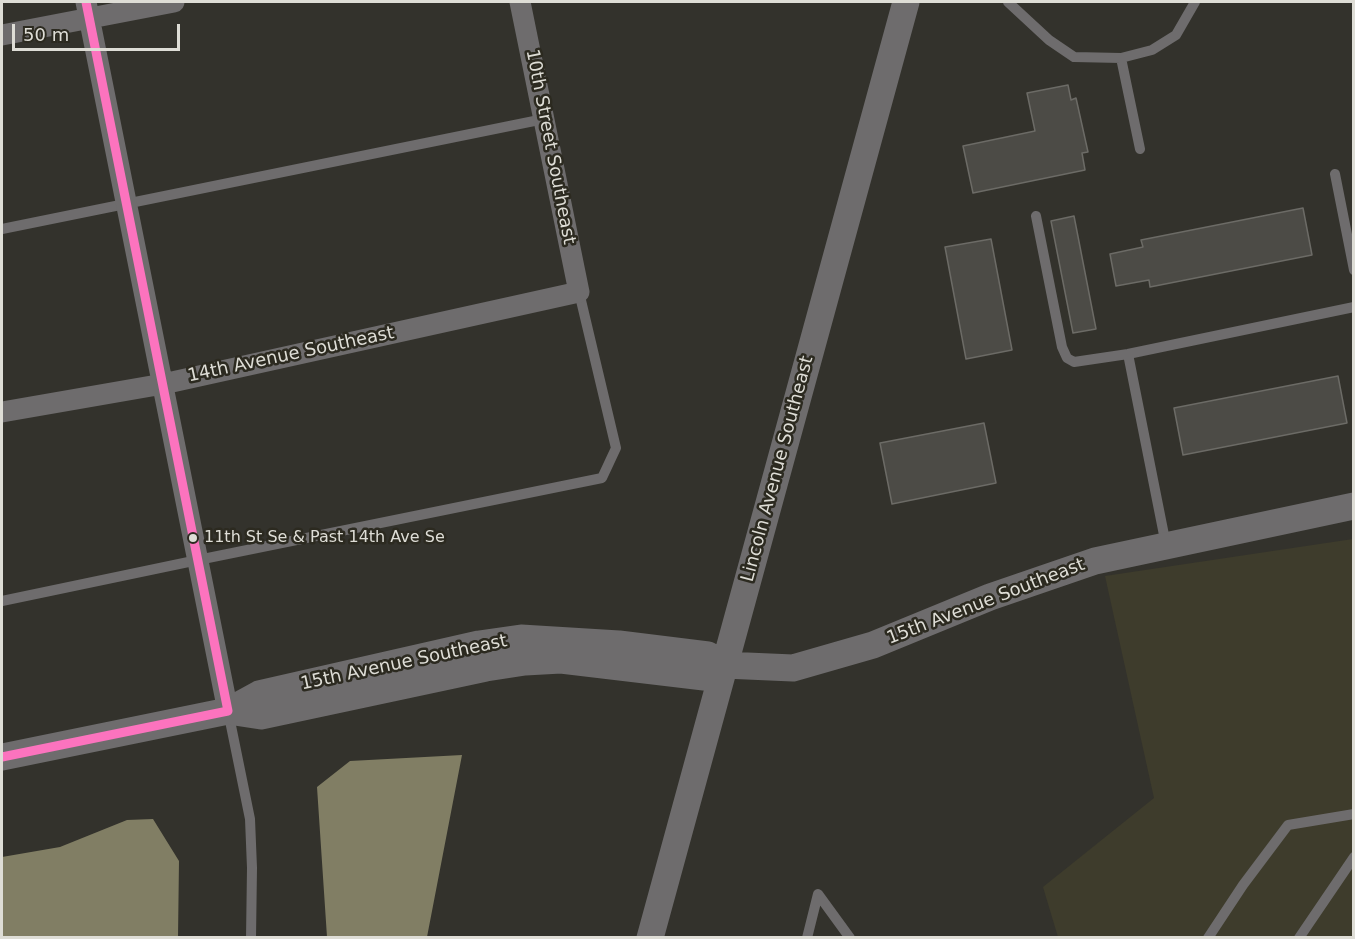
<!DOCTYPE html>
<style>
body{margin:0}
#map{position:relative;width:1355px;height:939px;overflow:hidden;background:#33322c;font-family:"DejaVu Sans",sans-serif}
canvas{display:block}
.frame{position:absolute;inset:0;border:3px solid #deddd6;pointer-events:none}
.scale{position:absolute;left:12px;top:24px;width:168px;height:27px;box-sizing:border-box;border:3px solid #deddd6;border-top:0;padding-left:8px;font-size:18px;line-height:21px;white-space:nowrap;color:#deddd6;-webkit-text-stroke:4px #2c2a20;paint-order:stroke}
</style>
<div id="map">
<canvas width="1355" height="939"></canvas>
<div class="frame"></div>
<div class="scale">50 m</div>
</div>
<script>
const g = document.querySelector('canvas').getContext('2d');
g.lineJoin = 'round';
function fillPath(path, color) { g.fillStyle = color; g.fill(path, 'evenodd'); }
function strokePath(path, color, width, dash) { g.strokeStyle = color; g.lineWidth = width; g.lineCap = dash ? 'butt' : 'round'; g.setLineDash(dash || []); g.stroke(path); }
function write(font, color, halo, rows, align = 'center') {
  g.font = font + ' "DejaVu Sans",sans-serif'; g.lineWidth = 5; g.setLineDash([]); g.textBaseline = 'middle'; g.strokeStyle = halo; g.fillStyle = color; for (const [text, x, y, turn = 0] of rows) {
    g.save(); g.translate(x, y); g.rotate((+turn || 0) * Math.PI / 180); g.textAlign = isNaN(turn) ? turn : align; if (halo) g.strokeText(text, 0, 0); g.fillText(text, 0, 0); g.restore();
  }
}
fillPath(new Path2D(`
 M1353,539V937H1058L1043,887L1154,798L1105,576Z`), '#3e3c2c');
fillPath(new Path2D(`
 M462,755L427,937H327L317,787L350,761Z
 M153,819L179,861L178,937H2V857L60,847L127,820Z`), '#817e64');
const building = new Path2D(`
 M1068,85L1071,100L1076,98L1088,152L1082,153L1085,170L973,193L963,146L1035,131L1027,93Z
 M1303,208L1312,255L1150,287L1149,280L1116,286L1110,254L1143,247L1141,240Z
 M1074,216L1096,329L1073,333L1051,221Z
 M991,239L1012,350L966,359L945,247Z
 M1338,376L1347,423L1183,455L1174,408Z
 M984,423L996,483L892,504L880,443Z`);
fillPath(building, '#4c4b46');
strokePath(building, '#6c6b66', 1.5);
strokePath(new Path2D(`
 M1008,2L1049,40L1074,57L1121,58L1152,50L1176,35L1195,2
 M1121,58L1140,149
 M1335,174L1354,270
 M1036,216L1062,347L1067,358L1074,362L1128,354L1354,307
 M2,229L544,119
 M1128,354L1166,545
 M2,601L198,560L602,478L616,448L579,292
 M228,711L250,819L252,868L251,938
 M807,938L818,894L850,938
 M1208,938L1243,885L1288,825L1354,814
 M1299,938L1354,857`), '#6e6c6d', 10);
strokePath(new Path2D(`
 M86,2L228,711
 M2,35L174,2
 M2,412L163,384L579,292L520,2`), '#6e6c6d', 21);
strokePath(new Path2D(`
 M228,711L261,716L486,668L525,662L561,660L704,677L724,665
 M2,757L228,711L259,694L479,644L521,638L619,644L708,655L724,665L793,668L873,645L990,597L1095,561L1354,506
 M650,938L906,2`), '#6e6c6d', 27);
strokePath(new Path2D(`
 M2,757L228,711L86,2`), '#fc73be', 9);
for (const [x, y, r, color] of [
 [193,538,5,"#deddd6"]
]) { const dot = new Path2D(); dot.arc(x, y, r, 0, 2 * Math.PI); g.fillStyle = color; g.fill(dot); strokePath(dot, '#2c2a20', 2); }
write('16px', '#deddd6', '#2c2a20', [
 ["11th St Se & Past 14th Ave Se",204,538]
], 'left');
write('18px', '#deddd6', '#2c2a20', [
 ["10th Street Southeast",550,147,79],
 ["14th Avenue Southeast",291,355,-12],
 ["Lincoln Avenue Southeast",778,469,-75],
 ["15th Avenue Southeast",986,602,-21],
 ["15th Avenue Southeast",404,663,-12]
]);
</script>
